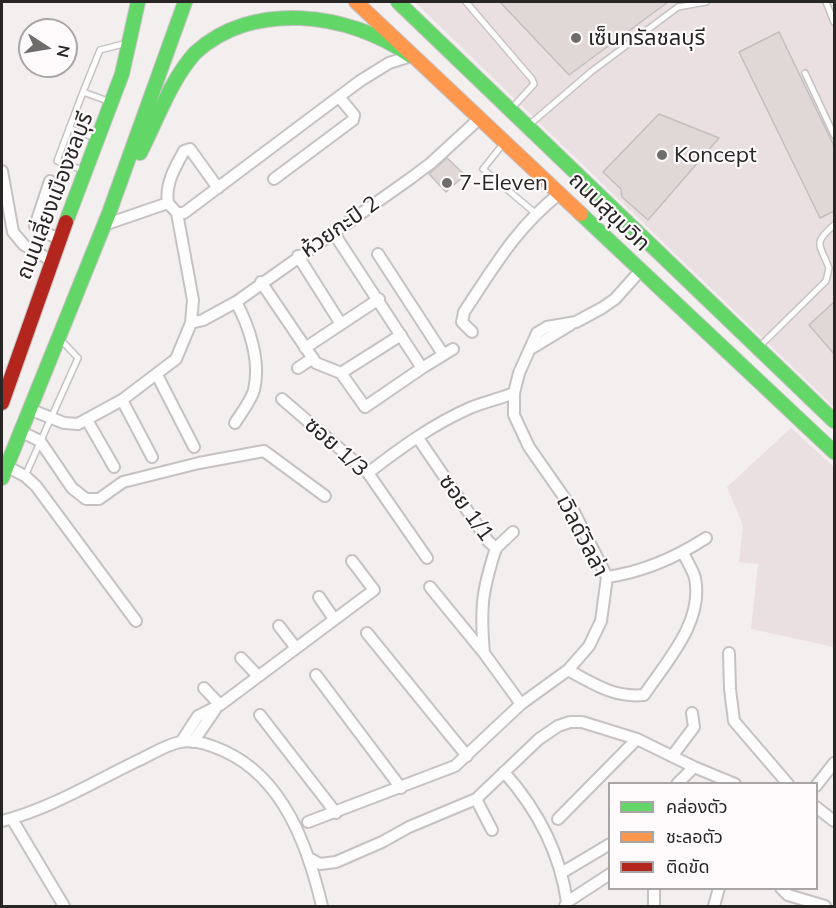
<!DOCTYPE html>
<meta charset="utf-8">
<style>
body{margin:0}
#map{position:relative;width:836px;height:908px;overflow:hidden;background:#f3efef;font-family:Mulish,"Noto Sans Thai",sans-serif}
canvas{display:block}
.frame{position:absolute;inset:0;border:3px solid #282525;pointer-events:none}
.legend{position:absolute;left:608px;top:782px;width:210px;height:108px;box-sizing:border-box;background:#fffbfc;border:2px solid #a9a5a6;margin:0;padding:8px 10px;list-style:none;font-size:18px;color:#282525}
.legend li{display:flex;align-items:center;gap:12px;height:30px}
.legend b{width:30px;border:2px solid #a9a5a6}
.north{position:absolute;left:18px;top:18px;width:60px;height:60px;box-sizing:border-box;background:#fffbfc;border:2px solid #a9a5a6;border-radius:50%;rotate:102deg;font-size:16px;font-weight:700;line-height:24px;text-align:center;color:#282525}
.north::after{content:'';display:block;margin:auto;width:21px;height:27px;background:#6f6c6c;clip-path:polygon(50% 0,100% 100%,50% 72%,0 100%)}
</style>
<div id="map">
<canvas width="836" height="908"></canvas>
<div class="frame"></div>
<ul class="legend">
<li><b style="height:8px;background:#63d668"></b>คล่องตัว</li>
<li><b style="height:8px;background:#ff974d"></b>ชะลอตัว</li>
<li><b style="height:8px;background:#b3261e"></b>ติดขัด</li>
</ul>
<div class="north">N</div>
</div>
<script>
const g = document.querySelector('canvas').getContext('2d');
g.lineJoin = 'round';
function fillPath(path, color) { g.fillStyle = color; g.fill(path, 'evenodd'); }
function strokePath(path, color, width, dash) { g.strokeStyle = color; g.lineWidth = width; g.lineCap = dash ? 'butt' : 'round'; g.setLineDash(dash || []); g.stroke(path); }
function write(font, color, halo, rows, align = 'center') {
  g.font = font + ' Mulish,"Noto Sans Thai",sans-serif'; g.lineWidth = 4.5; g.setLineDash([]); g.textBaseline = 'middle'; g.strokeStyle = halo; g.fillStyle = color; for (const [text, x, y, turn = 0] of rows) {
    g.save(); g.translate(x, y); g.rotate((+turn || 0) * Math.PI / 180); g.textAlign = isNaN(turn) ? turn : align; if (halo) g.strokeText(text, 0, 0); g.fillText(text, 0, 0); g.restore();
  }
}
fillPath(new Path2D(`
 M415,2H834V407L524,108Z
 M791,428L834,467V647L751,629L758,564L739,562L743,526L727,487Z`), '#eadfe1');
const building = new Path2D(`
 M500,2H668L569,75Z
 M779,32L834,146V211L820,218L739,52Z
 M659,114L719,138L648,220L622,197L621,189L603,172Z
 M447,158L465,175L446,192L429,174Z
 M834,302V354L809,325Z`);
fillPath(building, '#e0d8d6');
strokePath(building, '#c2bfbf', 1.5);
const lane = new Path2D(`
 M466,2L532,79L534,84L512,108
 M826,2L834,22
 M805,73L834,135
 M83,92L100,50L127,43
 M529,125L592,71L678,7L706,2
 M69,128L95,138
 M503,144L483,169L535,213
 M83,170L57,161L83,92L108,101
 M759,347L826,281L829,268C820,244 812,244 834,225
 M25,476L78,358L61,340`);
const street = new Path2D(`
 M2,171L13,232L24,245L52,261
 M274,179L353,120L354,115L339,97
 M50,181L35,226L40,232L60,238
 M168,203C165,184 175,167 184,151L190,149L218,188
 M104,225L168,203L177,213H184L360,81L389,63L411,56
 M378,254L443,354
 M298,256L341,324
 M261,282L316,363L341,373L365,407L422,368L333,232
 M191,323L203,320L236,302L411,178L431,163L480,118
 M472,332L462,322L464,312C494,267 516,228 559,194
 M305,348L379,299
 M532,348L570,325
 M298,368L313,358
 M422,368L453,349
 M341,373L401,335
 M157,375L194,447
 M282,399L368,473L427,558
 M122,400L152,457
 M29,409L64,423L78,424L122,400L176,359L191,323L193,300L177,213
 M87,420L114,467
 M235,423C241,413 251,401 254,390C261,361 249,326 236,302
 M20,431L40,441L72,488L86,499H99L123,482L199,463L264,451L325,496
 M418,438L488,541L496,548C482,591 480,608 484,653
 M6,466L25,476L36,486L136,621
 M368,473C399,449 433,424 470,408C484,402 499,399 514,393
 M496,548L513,532
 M607,577C643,572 675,558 706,538
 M430,587L484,653L521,704
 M319,597L334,619
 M279,626L296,648
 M367,633L467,756
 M729,653L730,689L734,721L788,784
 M241,658L258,676
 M568,670C594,684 614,698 644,695C666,662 704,622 695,578C693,570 687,561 683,553
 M316,675L401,788
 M204,688L220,705
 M260,715L336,813
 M181,742L198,716L220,705L374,590L352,561
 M193,742L215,710
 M673,755L694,727L692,713
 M504,772C537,809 560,853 567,902L565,906
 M677,784L694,767
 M816,786L834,763
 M476,799L492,830
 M816,807L834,821
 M12,819L64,906
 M558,819L637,739
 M2,821C47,810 92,783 135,762C149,756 165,745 180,742C195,739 211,745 224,751C284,778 308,847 322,906
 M308,822L455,766L521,704L568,670L589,646L601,621L607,577L573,510L529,447L514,415V393L519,373L537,333L547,327L576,322L602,308L615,299L640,271
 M311,859L320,864L336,862L382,842L409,827L476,799L539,739L558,726L570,722H582L637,739L694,767L735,784
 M563,872L610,844
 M654,888V906
 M781,888L788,895L825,906
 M567,902L610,874
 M714,906L719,888`);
const fast = new Path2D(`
 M398,2L834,421
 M140,153C157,120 170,81 195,53C252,0 349,12 411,56
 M581,214L834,452
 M66,222L122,74L138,2
 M2,478L109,213L185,2`);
const slow = new Path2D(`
 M356,2L581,214`);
const jam = new Path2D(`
 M2,403L66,222`);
strokePath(lane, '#c6c2c3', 8);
strokePath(street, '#c6c2c3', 14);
strokePath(fast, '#c6c2c3', 16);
strokePath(slow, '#c6c2c3', 16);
strokePath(jam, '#c6c2c3', 16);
strokePath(lane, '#fdfdfd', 5);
strokePath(street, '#fdfdfd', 10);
strokePath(fast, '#63d668', 14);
strokePath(slow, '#ff974d', 14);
strokePath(jam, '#b3261e', 14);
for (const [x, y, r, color] of [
 [576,38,6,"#6f6c6c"],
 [662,155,6,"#6f6c6c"],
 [447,183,6,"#6f6c6c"]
]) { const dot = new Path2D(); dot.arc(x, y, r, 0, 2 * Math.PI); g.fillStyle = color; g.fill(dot); strokePath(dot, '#fffbfc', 2); }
write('22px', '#282525', '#fffbfc', [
 ["เซ็นทรัลชลบุรี",588,38],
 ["Koncept",674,155],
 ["7-Eleven",459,183]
], 'left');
write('22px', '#282525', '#fffbfc', [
 ["ถนนเลี่ยงเมืองชลบุรี",55,196,-69],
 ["ถนนสุขุมวิท",609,212,44],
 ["ห้วยกะปิ 2",340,227,-35],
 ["ซอย 1/3",336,447,42],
 ["ซอย 1/1",466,508,54],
 ["เวิลด์วิลล่า",582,536,63]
]);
</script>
